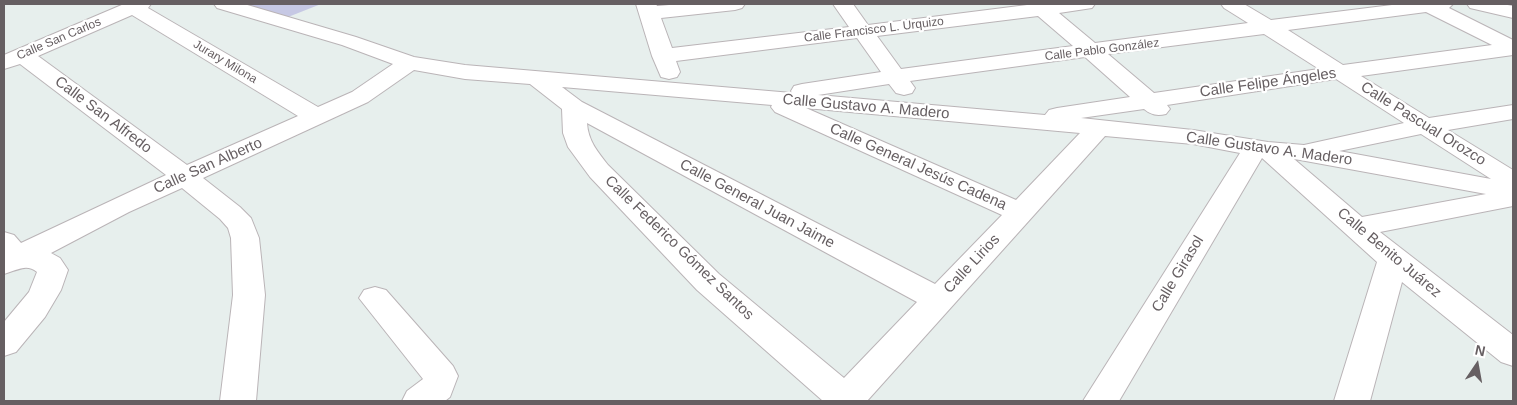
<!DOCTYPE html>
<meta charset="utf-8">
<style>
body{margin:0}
#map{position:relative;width:1517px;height:405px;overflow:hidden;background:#e7efed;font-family:Helvetica,sans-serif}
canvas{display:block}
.frame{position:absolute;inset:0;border:5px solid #665f62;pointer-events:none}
.north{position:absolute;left:1452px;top:340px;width:50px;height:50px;-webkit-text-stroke:4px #fff;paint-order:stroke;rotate:12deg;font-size:14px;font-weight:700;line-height:20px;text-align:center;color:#665f62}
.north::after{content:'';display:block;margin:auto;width:18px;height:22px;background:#665f62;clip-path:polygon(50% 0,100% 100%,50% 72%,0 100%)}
</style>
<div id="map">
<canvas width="1517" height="405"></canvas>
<div class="frame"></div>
<div class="north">N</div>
</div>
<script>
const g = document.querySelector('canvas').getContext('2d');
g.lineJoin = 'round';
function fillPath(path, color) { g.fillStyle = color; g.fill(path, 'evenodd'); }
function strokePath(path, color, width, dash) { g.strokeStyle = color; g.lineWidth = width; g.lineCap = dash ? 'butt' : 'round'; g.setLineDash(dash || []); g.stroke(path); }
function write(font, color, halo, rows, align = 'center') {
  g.font = font + ' Helvetica,sans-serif'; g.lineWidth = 4.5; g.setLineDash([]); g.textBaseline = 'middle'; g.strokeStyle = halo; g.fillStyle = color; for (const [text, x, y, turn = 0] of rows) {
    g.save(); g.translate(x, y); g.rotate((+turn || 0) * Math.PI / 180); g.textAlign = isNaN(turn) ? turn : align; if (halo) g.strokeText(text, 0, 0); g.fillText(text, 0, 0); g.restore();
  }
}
fillPath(new Path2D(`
 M225,4H321L283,19Z`), '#c6c8e4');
const minor = new Path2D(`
 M124,4H151L148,8L318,107L352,92L393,64L342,45L217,8L214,4H244L356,37L414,57L465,65L792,93L791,91L794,86L802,84L881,72L857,38L676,61L680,72L677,77L669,79L661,77L652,56L636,4H656L657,6L681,4H745L742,8L735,10L661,18L672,48L849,27L833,4H853L868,25L1027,5L1026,4H1095L1092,8L1059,13L1095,43L1248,23L1224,8L1221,4H1244L1271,20L1400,4H1453L1449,8L1513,40V55L1361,76L1429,118L1513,105V119L1448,130L1513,170V206L1380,232L1513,335V366L1501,362L1402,282L1370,401H1334L1377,262L1262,158L1119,401H1083L1240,153L1193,144L1105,136L867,401H823L697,290L590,177L568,147L563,133L562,109L530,84L465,79L414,70L368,102L203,178L240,207L251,218L259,238L265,295L256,401H220L233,295L231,238L228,228L220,219L182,188L129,212L51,253L60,258L68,270L61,290L45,317L16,352L4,356V322L29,292L37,272C26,263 16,271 4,274V232L14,235L21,243L166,175L20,64L4,69V55ZM1426,12L1492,45L1343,65L1288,30ZM132,15L298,116L187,165L38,56ZM1038,16L1073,46L901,69L877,36ZM1264,34L1319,69L1154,93L1108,54ZM1085,57L1130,97L1057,108L1049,110L1045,115L818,95L889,84L896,93L904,95L912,93L915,88L910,81ZM1336,79L1404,123L1304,145L1268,142L1193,130L1081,118L1144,109C1151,115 1157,116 1166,114L1170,109L1167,105ZM562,87L772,105L771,107L775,112L1002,215L935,284L582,102ZM806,108L1080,133L1016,200ZM587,123L917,302L844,378L719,274L608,165C598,152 588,141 587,123ZM1421,134L1491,179L1339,151ZM1294,159L1300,160L1486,194L1362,217Z
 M1467,4H1502L1513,6V18L1470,8Z
 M375,287L386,290L453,366L458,376L450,397L445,401H402L407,391L423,379L359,298L364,290Z`);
strokePath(minor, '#bab4b7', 2);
fillPath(minor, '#fff');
write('12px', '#665f62', '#fff', [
 ["Calle Francisco L. Urquizo",874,30,-7],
 ["Calle San Carlos",59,39,-23],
 ["Calle Pablo González",1102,50,-7],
 ["Jurary Milona",225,62,31]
]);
write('15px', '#665f62', '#fff', [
 ["Calle Felipe Ángeles",1268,83,-8],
 ["Calle Gustavo A. Madero",866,107,5],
 ["Calle San Alfredo",103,115,37],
 ["Calle Pascual Orozco",1423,124,32],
 ["Calle Gustavo A. Madero",1269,149,8],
 ["Calle San Alberto",208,166,-24],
 ["Calle General Jesús Cadena",918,167,24],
 ["Calle General Juan Jaime",757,204,28],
 ["Calle Federico Gómez Santos",679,248,44],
 ["Calle Benito Juárez",1389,253,40],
 ["Calle Lirios",972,264,-47],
 ["Calle Girasol",1178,274,-59]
]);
</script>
